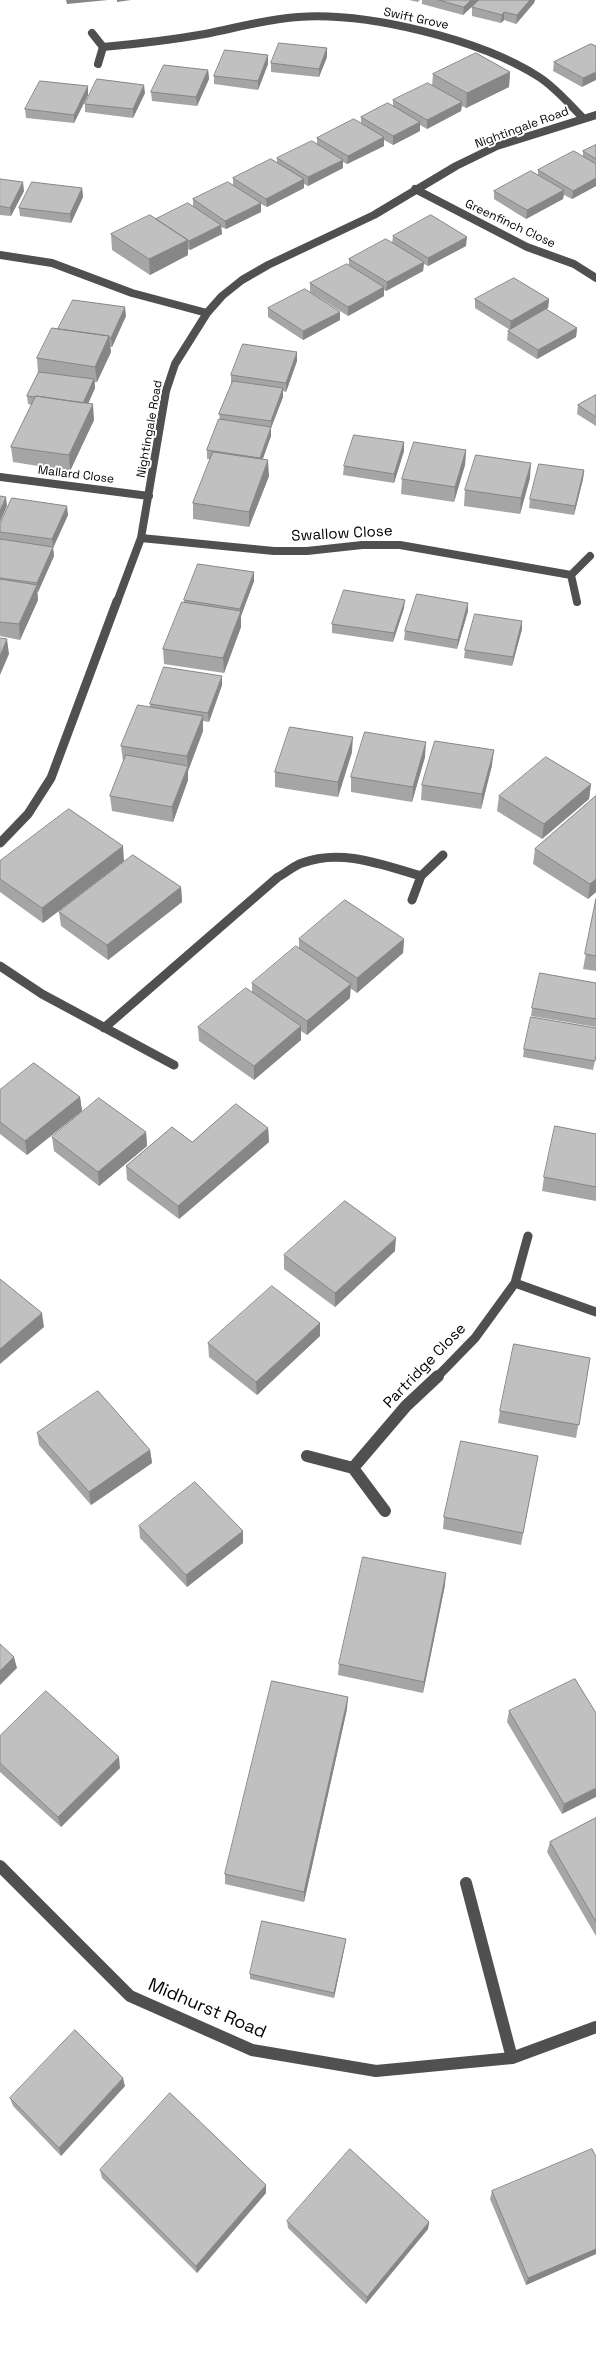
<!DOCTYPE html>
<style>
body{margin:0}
canvas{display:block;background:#fff}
</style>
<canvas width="596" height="2376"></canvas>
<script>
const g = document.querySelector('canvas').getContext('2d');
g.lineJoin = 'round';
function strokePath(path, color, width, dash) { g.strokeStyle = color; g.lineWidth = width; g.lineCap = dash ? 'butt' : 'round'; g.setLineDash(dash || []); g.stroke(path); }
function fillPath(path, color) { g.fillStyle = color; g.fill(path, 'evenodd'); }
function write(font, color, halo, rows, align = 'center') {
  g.font = font + ' "Space Grotesk",sans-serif'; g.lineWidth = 4; g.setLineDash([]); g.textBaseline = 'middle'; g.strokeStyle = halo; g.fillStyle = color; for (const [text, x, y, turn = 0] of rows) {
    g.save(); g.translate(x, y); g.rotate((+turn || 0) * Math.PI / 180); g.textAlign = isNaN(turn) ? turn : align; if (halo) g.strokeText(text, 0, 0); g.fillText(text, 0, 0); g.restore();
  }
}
strokePath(new Path2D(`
 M92,33L103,47L98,64
 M103,47C137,44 171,40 205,34C236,28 266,19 298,17C367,12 480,39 539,77C556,88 569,104 583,118
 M415,189L527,247L574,264L596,278
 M0,255L52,263L132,293L207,313
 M0,477L149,496
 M141,538L274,551H307L362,545H400L571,575
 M117,602L141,538L166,391L175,364L207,313L222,296L242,280L268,265L374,215L456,166L497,146L596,115
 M577,602L571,575L590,556`), '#505050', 8);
strokePath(new Path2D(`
 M0,843L28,814L51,778L117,601
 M412,900L421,876L443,855
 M0,966L42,994L174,1065
 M104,1028L278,877C286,873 293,866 302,863C341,848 383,865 421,876
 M515,1283L596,1312
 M436,1378L475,1338L515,1283L528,1236`), '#505050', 9);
strokePath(new Path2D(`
 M307,1456L353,1468L385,1511
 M353,1468L406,1406L438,1376
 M0,1866L130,1996L252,2050L376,2071L512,2058L596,2027
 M466,1883L512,2058`), '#505050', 12);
fillPath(new Path2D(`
 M409,0H420L418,2Z
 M422,0H479L463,15L422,4Z
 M479,0H535L534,3L516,24L504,20L501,23L472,16V7Z
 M591,44L582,87L553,71L554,62Z
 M327,48V57L319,77L271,72V63Z
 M268,55V64L258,90L214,84V76Z
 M208,70L209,79L197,106L152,101L151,92Z
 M510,72L509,87L466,108L462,106L461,111L427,129L420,125V131L393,145L384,140V146L347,164L343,162V168L308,186L304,184V188L267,207L261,204V212L226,229L221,227L222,234L190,250L188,249V255L150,275L112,250L111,234L193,206V199L233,185V178L277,163V158L317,144V138L361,123V117L393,106V100L432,86L433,74Z
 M88,86V95L74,123L26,118L25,109Z
 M145,93L133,118L85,112V104Z
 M596,145V186L572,199L564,195L563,199L526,219L494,199V191L538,175V170L583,156V151Z
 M0,179L24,191L11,216L0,215Z
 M82,188L83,197L71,223L20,216L19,208Z
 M393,236L466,246L428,266L424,264L423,271L386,291L384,290V296L348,316L310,292V283L349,265V259L392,243Z
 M475,299H549L548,308L510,330L475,308Z
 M268,308L340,320L303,340L268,317Z
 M126,316L112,347H110L111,352L97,382H95V388L88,404L94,420L70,471L13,462L11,447L32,405L28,404L27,396L38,373L37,358L58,329Z
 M577,328L576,337L537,359L507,340L508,331Z
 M297,361L286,392L283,391V397L271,428V436L262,460L269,476L249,527L193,519V503L211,459H207V450L220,419L219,414L232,384H231V375Z
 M596,395V426L577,414L578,405Z
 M404,442V451L394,483L343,475L344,466Z
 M466,450L465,465L454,502L401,494L402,479Z
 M584,470L583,479L574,515L529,508L530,499Z
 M530,478L520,514L464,506L465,490Z
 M68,515L53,548L54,556L38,592H37L38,600L20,640L0,636V524Z
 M254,572V581L241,616V627L224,673L164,664L163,649L184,603V600Z
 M404,608L393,642L332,633V624Z
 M468,611L457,649L404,640L405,631Z
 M522,629L512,666L464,658L465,650Z
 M222,685L209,722L203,721V731L188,771V780L173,822L112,811L110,796L124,761H123L121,746L150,707V704Z
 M352,752L338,797L275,787V772Z
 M425,757L412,802L351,792V777Z
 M492,765L481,809L421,800L422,785Z
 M591,784L589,799L542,839L497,811L499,796Z
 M596,796V892L588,899L533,864L535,849Z
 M0,861H124L43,923L0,892Z
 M181,887L182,902L108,960L61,926L59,912Z
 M596,899V971L583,969Z
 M299,939H404L403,953L357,993L350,988V998L307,1035L301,1031V1040L254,1080L199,1041L198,1027L252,992V983L299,949Z
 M596,983V1027L531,1016L532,1008Z
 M524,1049L596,1056L593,1070L523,1057Z
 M0,1090L80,1097L82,1111L27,1155L0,1134Z
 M268,1128L269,1142L179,1219L127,1180L126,1166L192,1142Z
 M146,1132L147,1146L99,1186L54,1151L52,1137Z
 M596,1134V1201L542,1191L544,1177Z
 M395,1251L335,1307L284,1269V1255Z
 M320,1323V1336L257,1395L209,1357L208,1343Z
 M590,1358L576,1438L498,1423L500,1411Z
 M37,1433L150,1450L152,1463L91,1505L39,1445Z
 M538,1456L521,1545L443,1529L444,1517Z
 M139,1526L243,1531V1543L187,1587L140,1538Z
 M445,1585L423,1693L338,1675L339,1664Z
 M347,1709L304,1902L225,1884V1874Z
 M509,1711L596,1713L562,1814L507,1722Z
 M0,1736L120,1768L61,1827L0,1772Z
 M596,1818V1936L547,1852L550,1842Z
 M345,1945L334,1998L250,1979V1974Z
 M125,2086L61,2156L13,2106L10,2098Z
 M596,2157V2254L526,2285L490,2199L492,2191Z
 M100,2170L266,2193L197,2273L102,2178Z
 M287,2221L429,2222L428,2229L366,2304L288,2228Z`), '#a5a5a5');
fillPath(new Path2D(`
 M66,0H108L67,4Z
 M117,0H131L117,2Z
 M471,0H479L463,15L464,7Z
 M530,0H535L534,3L516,24L517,15Z
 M504,12V20L501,23L502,15Z
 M327,48V57L319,77V69Z
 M268,55V64L258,90V81Z
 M208,70L209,79L197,106L196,97Z
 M510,72L509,87L466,108L467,93Z
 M596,72V80L582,87L583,78Z
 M144,85L145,93L133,118V109Z
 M88,86V95L74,123V115Z
 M462,102L461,111L427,129V120Z
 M420,122V131L393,145V136Z
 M384,137V146L347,164L348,156Z
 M343,160V168L308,186V177Z
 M596,178V186L572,199L573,191Z
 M304,179V188L267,207L266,199Z
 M23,182L24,191L11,216L10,208Z
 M82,188L83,197L71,223L70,214Z
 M564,190L563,199L526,219L527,210Z
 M261,203V212L226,229L225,221Z
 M221,225L222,234L190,250L189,241Z
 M467,237L466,246L428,266V258Z
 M188,240V255L150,275L149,259Z
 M424,262L423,271L386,291L387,282Z
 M384,287V296L348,316V307Z
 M549,299L548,308L510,330L511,321Z
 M125,307L126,316L112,347L111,338Z
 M340,312V320L303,340V331Z
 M577,328L576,337L537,359L538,350Z
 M109,336L111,352L97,382L95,367Z
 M297,352V361L286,392V383Z
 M94,379L95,388L84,413L83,404Z
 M283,388V397L271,428V436L260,467V458L271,429V421Z
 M93,404L94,420L70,471L69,455Z
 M404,442V451L394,483V474Z
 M466,450L465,465L454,502L455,487Z
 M268,460L269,476L249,527V512Z
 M531,463L530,478L520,514L521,498Z
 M584,470L583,479L574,515L575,506Z
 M6,497L7,506L0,522V511Z
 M67,506L68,515L53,548L54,556L38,592L37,583L53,547L52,539Z
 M254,572V581L241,616V627L224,673L223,658L240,614V609Z
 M37,585L38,600L20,640L19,624Z
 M405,600L404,608L393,642L394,633Z
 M468,603V611L457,649L458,640Z
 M522,621V629L512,666L513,657Z
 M7,639L9,654L0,675V656Z
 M222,676V685L209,722L208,713Z
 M203,716V731L188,771L187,756Z
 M353,737L352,752L338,797V782Z
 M426,742L425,757L412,802L413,787Z
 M494,750L492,765L481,809L482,794Z
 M188,766V780L173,822L172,807Z
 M591,784L589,799L542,839L544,824Z
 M123,846L124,861L43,923L42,908Z
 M596,879V892L588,899L590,884Z
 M181,887L182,902L108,960L107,945Z
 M404,939L403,953L357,993V978Z
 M351,984L350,998L307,1035V1021Z
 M301,1026V1040L254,1080V1066Z
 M80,1097L82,1111L27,1155L25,1141Z
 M268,1128L269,1142L179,1219L178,1206Z
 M146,1132L147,1146L99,1186L98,1172Z
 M396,1238L395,1251L335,1307V1293Z
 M42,1313L44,1327L0,1364V1349Z
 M320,1323V1336L257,1395L256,1382Z
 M150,1450L152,1463L91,1505L89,1492Z
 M243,1531V1543L187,1587L186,1575Z
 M446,1573L445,1585L423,1693L424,1682Z
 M14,1657L17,1668L0,1685V1671Z
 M348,1697L347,1709L304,1902V1892Z
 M119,1757L120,1768L61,1827L58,1817Z
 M596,1788V1797L562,1814L564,1804Z
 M346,1939L345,1945L334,1998V1993Z
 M123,2078L125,2086L61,2156L59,2148Z
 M266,2185V2193L197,2273L196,2266Z
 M429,2222L428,2229L366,2304L367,2297Z
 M596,2249V2254L526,2285L528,2278Z`), '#868686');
const building = new Path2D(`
 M439,0H471L464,7Z
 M479,0H530L517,15L504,12L502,15L472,7Z
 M279,43L327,48L319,69L271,63Z
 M591,44L596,46V72L583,78L554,62Z
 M225,50L268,55L258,81L214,76Z
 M476,53L510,72L467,93L433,74Z
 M164,65L208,70L196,97L151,92Z
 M97,79L144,85L133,109L85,104Z
 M40,81L88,86L74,115L25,109Z
 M428,83L462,102L427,120L393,100Z
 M388,103L420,122L393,136L361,117Z
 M354,119L384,137L348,156L317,138Z
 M312,141L343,160L308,177L277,158Z
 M596,145V159L583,151Z
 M574,151L596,164V178L573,191L538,170Z
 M271,159L304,179L266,199L233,178Z
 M531,171L564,190L527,210L494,191Z
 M0,179L23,182L10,208L0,206Z
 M32,182L82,188L70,214L19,208Z
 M228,182L261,203L225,221L193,199Z
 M188,203L221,225L189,241L156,219Z
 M150,215L188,240L149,259L111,234Z
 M431,215L467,237L428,258L393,236Z
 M386,239L424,262L387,282L349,259Z
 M347,264L384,287L348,307L310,283Z
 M514,278L549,299L511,321L475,299Z
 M305,289L340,312L303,331L268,308Z
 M73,300L125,307L111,338H109V336L58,329Z
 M546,309L577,328L538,350L508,331Z
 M52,328L109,336L95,367L37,358Z
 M243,344L297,352L286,383L231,375Z
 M39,372L94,379L83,403L36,396L35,397L27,396Z
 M233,381L283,388L271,421L219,414Z
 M596,395V417L578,405Z
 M36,396L93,404L69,455L11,447Z
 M219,419L271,427L260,458L207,450Z
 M354,435L404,442L394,474L344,466Z
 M414,442L466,450L455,487L402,479Z
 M213,452L268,460L249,512L193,503Z
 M476,455L531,463L521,498L465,490Z
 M539,464L584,470L575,506L530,499Z
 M0,496L6,497L0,511Z
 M12,498L67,506L52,539L0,532V524Z
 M0,539L53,547L37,583L0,578Z
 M198,564L254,572L240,609L184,600Z
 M0,579L37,585L19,624L0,622Z
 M344,590L405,600L394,633L332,624Z
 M417,594L468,603L458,640L405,631Z
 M182,602L241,611L223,658L163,649Z
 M475,614L522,621L513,657L465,650Z
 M0,638L7,639L0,656Z
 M164,667L222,676L208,713L150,704Z
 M138,705L203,716L187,756L121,746Z
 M290,727L353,737L338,782L275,772Z
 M365,732L426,742L413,787L351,777Z
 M435,741L494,750L482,794L422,785Z
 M126,755L188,766L172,807L110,796Z
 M546,757L591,784L544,824L499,796Z
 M596,796V879L590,884L535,849Z
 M69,809L123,846L42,908L0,879V861Z
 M133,855L181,887L107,945L59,912Z
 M596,899V956L585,954Z
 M345,900L404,939L357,978L299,939Z
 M296,946L351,984L307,1021L252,983Z
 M540,973L596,983V1019L532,1008Z
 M246,988L301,1026L254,1066L198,1027Z
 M531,1017L596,1028V1055L595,1061L524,1049Z
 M34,1063L80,1097L25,1141L0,1122V1090Z
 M99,1098L146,1132L98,1172L52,1137Z
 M236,1104L268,1128L178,1206L126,1166L172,1127L192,1142Z
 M555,1126L596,1134V1187L544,1177Z
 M345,1201L396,1238L335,1293L284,1255Z
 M0,1279L42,1313L0,1349Z
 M272,1286L320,1323L256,1382L208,1343Z
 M514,1344L590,1358L579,1425L500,1411Z
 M98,1391L150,1450L89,1492L37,1433Z
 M461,1441L538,1456L523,1533L444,1517Z
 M195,1482L243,1531L186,1575L139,1526Z
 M363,1557L446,1573L424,1682L339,1664Z
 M0,1644L14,1657L0,1671Z
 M575,1679L596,1713V1788L564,1804L509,1711Z
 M272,1681L348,1697L304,1892L225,1874Z
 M46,1691L119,1757L58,1817L0,1763V1736Z
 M596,1818V1922L550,1842Z
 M262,1921L346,1939L334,1993L250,1974Z
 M75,2030L123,2078L59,2148L10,2098Z
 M170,2093L266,2185L196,2266L100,2170Z
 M350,2149L429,2222L367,2297L287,2221Z
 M592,2149L596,2157V2249L528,2278L492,2191Z`);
fillPath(building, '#c0c0c0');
strokePath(building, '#868686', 1);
write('12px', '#000', '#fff', [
 ["Swift Grove",416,19,12],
 ["Nightingale Road",522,128,-20],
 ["Greenfinch Close",510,224,25],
 ["Nightingale Road",150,429,-80],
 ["Mallard Close",76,475,7]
]);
write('15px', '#000', '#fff', [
 ["Swallow Close",342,534,-3],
 ["Partridge Close",425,1366,-46]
]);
write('18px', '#000', '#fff', [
 ["Midhurst Road",207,2009,23]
]);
</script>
